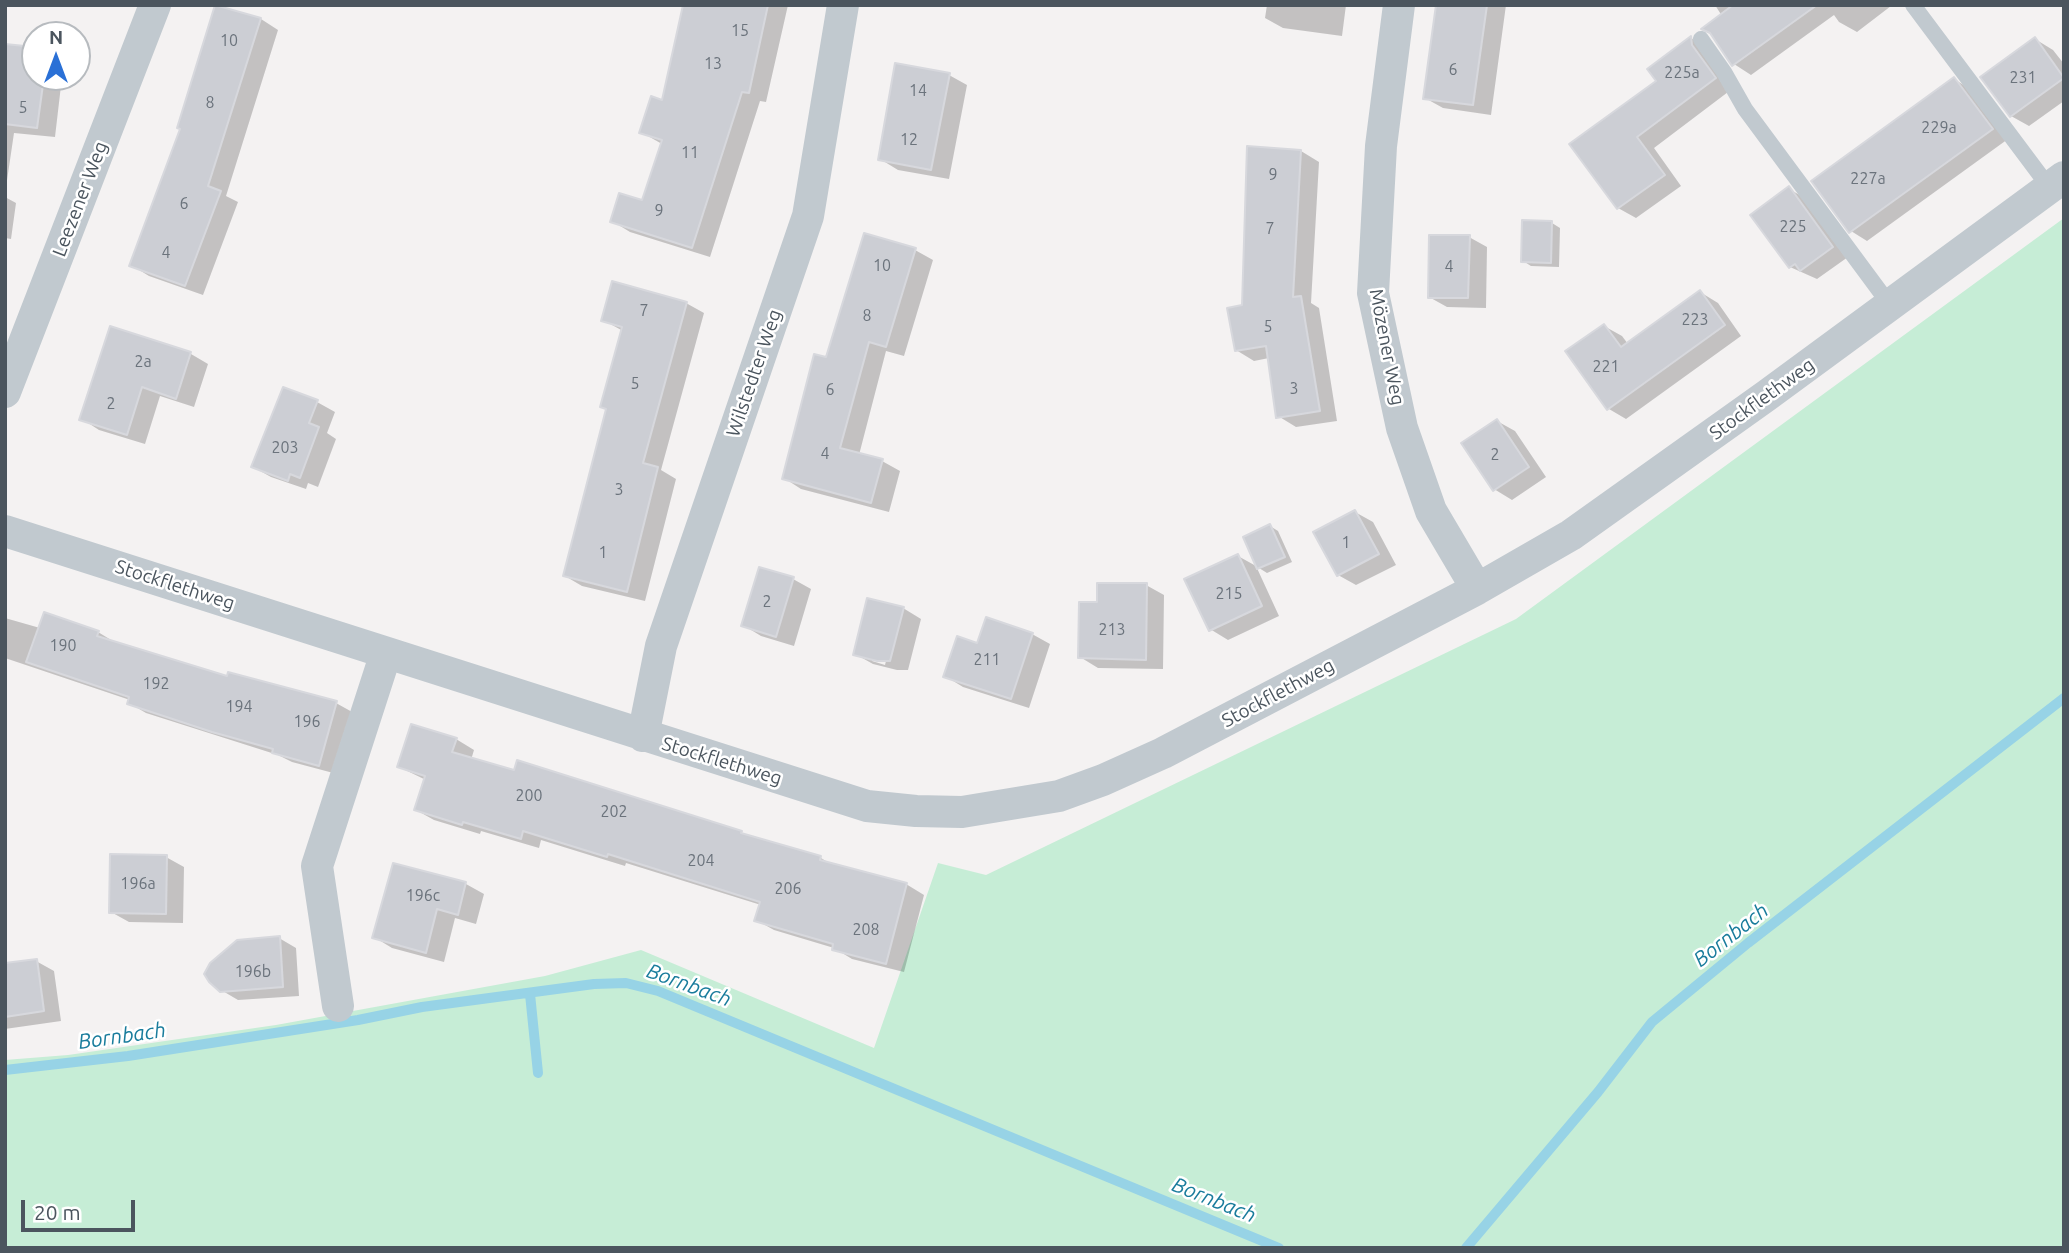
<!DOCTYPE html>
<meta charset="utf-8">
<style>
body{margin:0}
#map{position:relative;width:2069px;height:1253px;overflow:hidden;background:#f4f2f2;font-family:Ubuntu,sans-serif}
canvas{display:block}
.frame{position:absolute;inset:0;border:7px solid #4b555e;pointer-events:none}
.north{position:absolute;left:21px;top:21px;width:70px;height:70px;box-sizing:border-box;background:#fff;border:2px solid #b7bbbf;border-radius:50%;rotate:0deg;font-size:19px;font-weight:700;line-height:28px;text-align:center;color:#4b555e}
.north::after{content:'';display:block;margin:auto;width:24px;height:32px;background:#2a70d6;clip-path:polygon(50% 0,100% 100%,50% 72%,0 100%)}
.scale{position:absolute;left:21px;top:1200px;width:114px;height:32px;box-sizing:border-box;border:4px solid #4b555e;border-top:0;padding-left:9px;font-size:21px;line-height:24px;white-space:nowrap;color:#4b555e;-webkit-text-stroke:5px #fff;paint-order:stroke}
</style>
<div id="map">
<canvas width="2069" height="1253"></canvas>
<div class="frame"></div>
<div class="north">N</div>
<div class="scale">20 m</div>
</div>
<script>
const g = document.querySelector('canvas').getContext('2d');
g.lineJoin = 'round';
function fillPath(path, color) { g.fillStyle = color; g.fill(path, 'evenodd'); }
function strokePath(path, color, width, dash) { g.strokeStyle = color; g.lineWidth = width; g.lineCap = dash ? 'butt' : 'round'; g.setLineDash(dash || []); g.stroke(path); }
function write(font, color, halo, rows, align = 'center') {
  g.font = font + ' Ubuntu,sans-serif'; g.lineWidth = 5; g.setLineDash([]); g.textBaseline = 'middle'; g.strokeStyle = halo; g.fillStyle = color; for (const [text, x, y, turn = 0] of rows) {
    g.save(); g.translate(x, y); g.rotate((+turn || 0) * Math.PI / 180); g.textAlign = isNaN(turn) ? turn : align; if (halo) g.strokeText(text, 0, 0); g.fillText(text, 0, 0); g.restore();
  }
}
fillPath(new Path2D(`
 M2064,218V1248H5V1060L68,1055L276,1025L545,976L641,950L874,1048L938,863L986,875L1516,619Z`), '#c6edd6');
fillPath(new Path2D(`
 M684,5H788L766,102L760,101L710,257L630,232L612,221L643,202L662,144L641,132L664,102Z
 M1267,5H1346L1342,36L1283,28L1265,18Z
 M1437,5H1506L1491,115L1443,108L1425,98Z
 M1715,5H1890L1891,6L1857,32L1839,22L1834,15L1751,75L1734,64L1722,16Z
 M216,7L261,19L278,30L226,196L238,202L203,295L149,276L131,265L182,129Z
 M1691,38L1709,48L1732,89L1654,148L1681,186L1636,218L1618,208L1571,144L1659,81Z
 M2035,39L2053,50L2064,64V101L2029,126L2011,116Z
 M5,45L35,49V77H62L55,137L14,133L5,194Z
 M949,75L967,85L949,179L898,170L880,159Z
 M1954,79L1970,89L2008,139L1867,241L1851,231Z
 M1301,151L1319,162L1311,303L1319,308L1337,421L1296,427L1278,416L1269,358L1254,361L1236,350L1244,307Z
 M1789,189L1805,198L1848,257L1817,279L1790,267Z
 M5,197L16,203L11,239L5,238Z
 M1552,223L1560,228L1559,267L1531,266L1523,261Z
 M1469,237L1487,247L1486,308L1447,307L1429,297Z
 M915,250L933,260L904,356L886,351L859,455L882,461L900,471L889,512L801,489L784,478L827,359Z
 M1700,292L1718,303L1741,336L1626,419L1609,409L1604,326L1622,336L1628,344Z
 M686,303L704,313L661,470L676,479L645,601L582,586L565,576L608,410L602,407L623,331L603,320Z
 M112,328L191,354L208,364L194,407L160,396L145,444L99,430L82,419Z
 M284,389L317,402L335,412L327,433L336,439L318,487L308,483L306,489L271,477L253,467Z
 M1497,421L1515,431L1546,477L1512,500L1494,489Z
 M1355,512L1373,522L1396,565L1356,585L1338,575Z
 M1270,526L1278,531L1292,562L1267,573L1259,568Z
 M1238,556L1256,566L1279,616L1228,640L1210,629Z
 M793,579L811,589L794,646L761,636L743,625Z
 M1146,585L1164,595L1163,669L1098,668L1080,657L1099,603Z
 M903,608L921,619L908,670H897L873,664L855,654ZM872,658L886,661L885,665L872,661Z
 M5,618L40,628L98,632L116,643L228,678L336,703L354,713L337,774L292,762L278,755L146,713L129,703L130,700L5,658Z
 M1032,634L1050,644L1029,708L963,687L945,676L978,645Z
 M456,739L474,750L471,760L741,833L748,837L821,858L834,866L906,884L924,895L904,972L852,959L834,948L774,930L756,920L761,905L626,863L625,866L541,840L539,848L481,831L480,834L434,820L416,810L426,780L399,767Z
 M166,857L184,867L183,923L129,922L111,912Z
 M394,865L466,884L484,894L476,924L455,918L444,962L392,948L374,937Z
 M279,938L296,948L299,996L238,1000L221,990Z
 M36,961L54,971L61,1021L5,1029V965Z`), '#0003');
strokePath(new Path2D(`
 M530,994L538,1073
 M5,1070L128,1056L358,1020L422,1007L594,984L626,983L658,991L1279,1248
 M1466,1248L1598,1092L1652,1022L1748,943L2064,698`), '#97d3e6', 10);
const building = new Path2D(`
 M215,5L261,18L208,186L221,191L185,286L129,266L180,129L177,128Z
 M683,5H768L749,93L742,92L692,248L610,222L619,193L642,200L662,140L639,133L651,96L662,100Z
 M1436,5H1487L1473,105L1423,99Z
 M1733,5H1817L1732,66L1710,33L1701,29Z
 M1691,36L1692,45L1716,78L1637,137L1665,175L1617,209L1569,144L1656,81L1647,69Z
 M2035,37L2064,78L2010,117L1980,77Z
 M5,44L35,47V77H44L37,128L5,124Z
 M895,63L950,73L931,170L878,160Z
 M1954,77L1993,129L1849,233L1811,181Z
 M1247,146L1301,150L1293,297L1301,296L1320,411L1276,418L1266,346L1235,351L1227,308L1242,305Z
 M1789,186L1833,247L1800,271L1795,264L1789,268L1750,215Z
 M1522,220L1552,221L1551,263L1521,262Z
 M864,233L916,248L886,347L869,342L840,448L883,459L871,503L782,479L814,354L826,357Z
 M1429,235H1470L1468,298H1428Z
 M612,281L687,302L643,463L658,467L627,592L563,576L606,409L600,407L622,327L601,321Z
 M1700,290L1725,325L1607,410L1565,351L1604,324L1621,347Z
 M110,326L191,352L176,399L142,387L127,435L79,420Z
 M283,387L318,400L309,423L319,427L300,478L290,474L288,481L251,467Z
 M1497,419L1529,467L1493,491L1461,443Z
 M1355,510L1379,554L1337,576L1313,532Z
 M1270,524L1285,557L1257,569L1243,537Z
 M1238,554L1262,606L1209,631L1184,579Z
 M759,567L794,577L776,637L741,626Z
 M1097,583H1147L1146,660L1078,658L1079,602H1097Z
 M867,598L904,607L890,661H877L853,655Z
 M44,612L99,631L97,636L227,676L228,672L337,701L319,766L272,753L273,749L212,732L127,704L129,697L26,662Z
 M986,617L1033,633L1011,699L943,677L957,636L977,643Z
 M411,724L457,738L452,752L514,770L517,760L742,831L741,833L821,856L820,860L907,883L886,964L832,950L833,944L754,921L760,902L608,854L607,857L523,831L521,839L463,822L462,825L414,810L425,776L397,767Z
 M110,854L167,855L166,914L109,913Z
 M393,863L466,882L458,915L437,909L426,953L372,938Z
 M280,936L283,987L220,992L209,982L204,974L210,963L237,940Z
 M37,959L44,1011L5,1017V963Z`);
fillPath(building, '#ccced4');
strokePath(building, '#d7d8dd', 2);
strokePath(new Path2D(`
 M1913,5L2049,187
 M1701,39L1724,72L1745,109L1890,305`), '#c1c9cf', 16);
strokePath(new Path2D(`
 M1399,5L1381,146L1373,293L1402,428L1431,511L1477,589
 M5,392L155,5
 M5,531L867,806L916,811L962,812L1059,796L1103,780L1163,753L1477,589L1571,535L1766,396L2064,177
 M643,736L661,646L808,216L843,5
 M338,1006L317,866L386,653`), '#c1c9cf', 32);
write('16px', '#6b737c', null, [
 ["15",740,31],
 ["10",229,41],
 ["13",713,64],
 ["6",1453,70],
 ["225a",1682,73],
 ["231",2023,78],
 ["14",918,91],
 ["8",210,103],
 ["5",23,108],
 ["229a",1939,128],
 ["12",909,140],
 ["11",690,153],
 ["9",1273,175],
 ["227a",1868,179],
 ["6",184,204],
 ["9",659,211],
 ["225",1793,227],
 ["7",1270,229],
 ["4",166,253],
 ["10",882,266],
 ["4",1449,267],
 ["7",644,311],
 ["8",867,316],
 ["223",1695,320],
 ["5",1268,327],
 ["2a",143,362],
 ["221",1606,367],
 ["5",635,384],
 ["3",1294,389],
 ["6",830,390],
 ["2",111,404],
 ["203",285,448],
 ["4",825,454],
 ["2",1495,455],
 ["3",619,490],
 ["1",1346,543],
 ["1",603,553],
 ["215",1229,594],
 ["2",767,602],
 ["213",1112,630],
 ["190",63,646],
 ["211",987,660],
 ["192",156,684],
 ["194",239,707],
 ["196",307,722],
 ["200",529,796],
 ["202",614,812],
 ["204",701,861],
 ["196a",138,884],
 ["206",788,889],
 ["196c",423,896],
 ["208",866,930],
 ["196b",253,972]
]);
write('19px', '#4b555e', '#fff', [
 ["Leezener Weg",80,199,-69],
 ["Mözener Weg",1387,347,79],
 ["Wilstedter Weg",754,373,-71],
 ["Stockflethweg",1762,399,-36],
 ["Stockflethweg",175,585,18],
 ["Stockflethweg",1278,693,-28],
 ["Stockflethweg",722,761,17]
]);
write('italic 21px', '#197c9c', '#fff', [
 ["Bornbach",1731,935,-38],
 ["Bornbach",689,985,20],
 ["Bornbach",122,1036,-8],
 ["Bornbach",1214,1200,22]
]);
</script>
